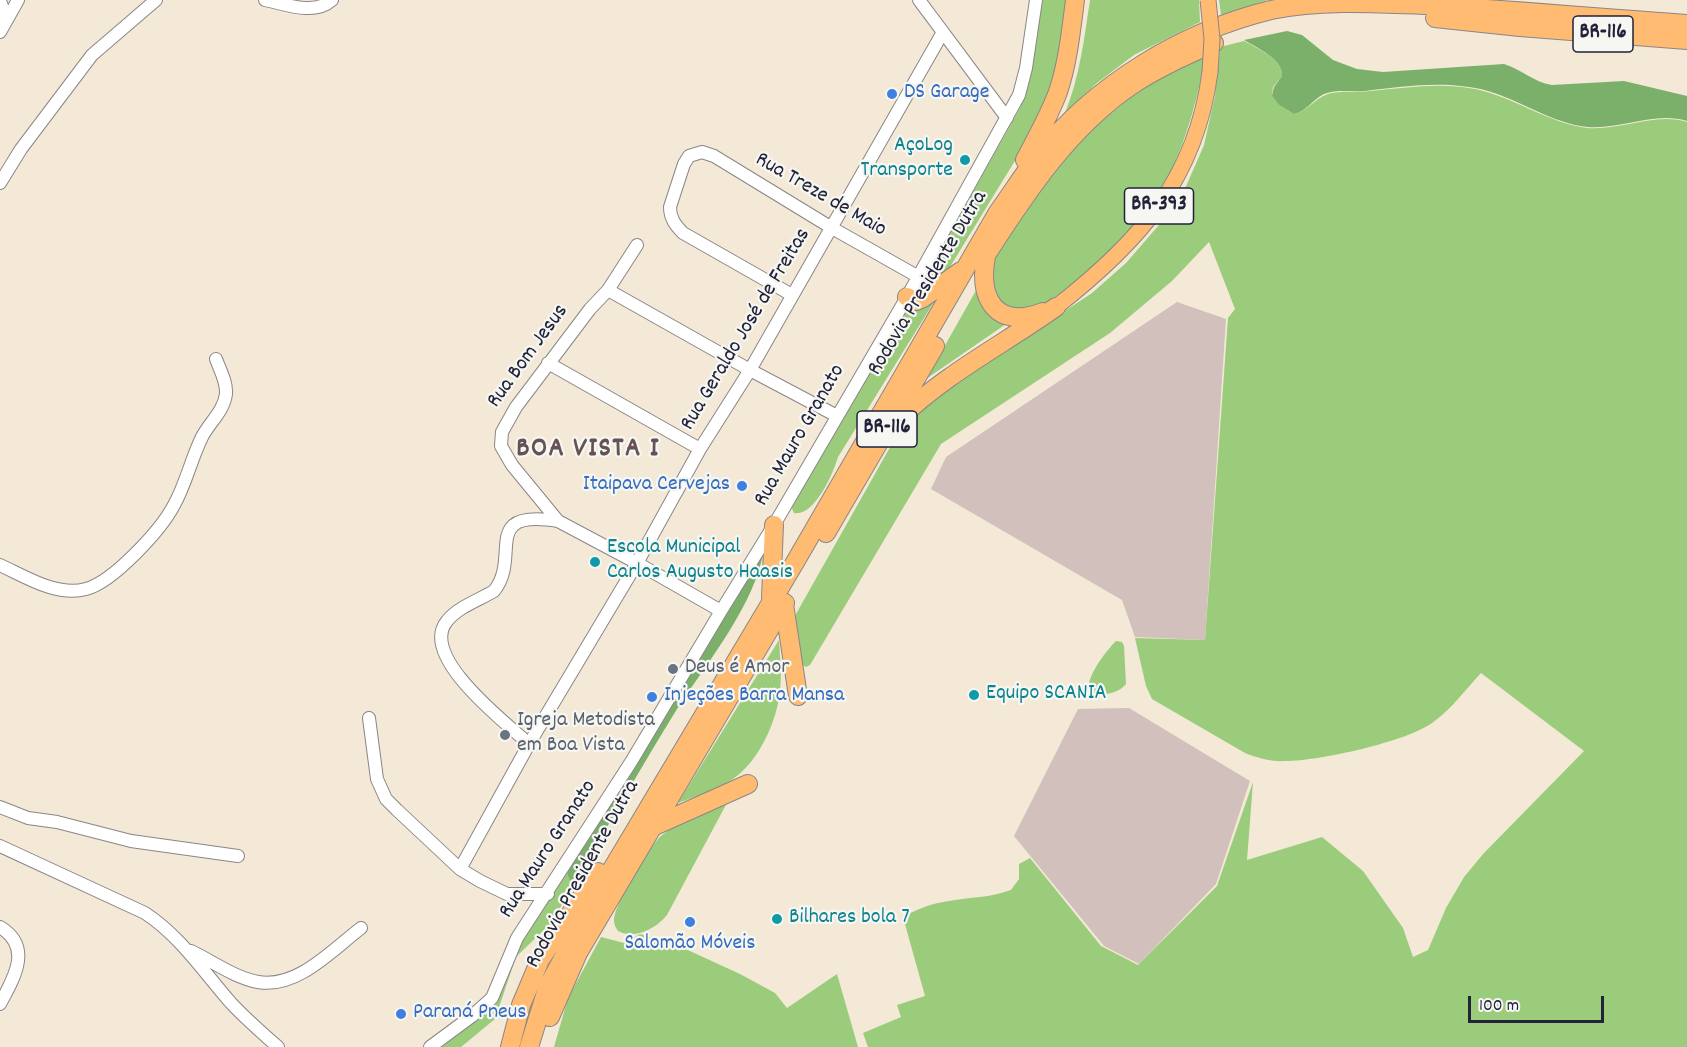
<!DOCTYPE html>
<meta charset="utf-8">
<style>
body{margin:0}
#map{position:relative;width:1687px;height:1047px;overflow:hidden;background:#f3e9d6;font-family:Dekko,sans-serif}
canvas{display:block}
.scale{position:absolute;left:1468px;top:996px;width:136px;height:27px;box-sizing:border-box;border:3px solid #22223b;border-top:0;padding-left:8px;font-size:18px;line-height:21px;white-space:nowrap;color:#22223b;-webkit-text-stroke:4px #f6f6f2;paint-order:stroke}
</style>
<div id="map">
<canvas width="1687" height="1047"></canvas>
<div class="scale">100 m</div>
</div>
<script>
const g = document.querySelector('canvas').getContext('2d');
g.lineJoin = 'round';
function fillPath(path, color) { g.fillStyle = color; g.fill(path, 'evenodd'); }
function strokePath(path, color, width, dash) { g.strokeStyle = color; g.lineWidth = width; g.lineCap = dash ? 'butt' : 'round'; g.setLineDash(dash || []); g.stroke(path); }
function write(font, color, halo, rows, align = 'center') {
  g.font = font + ' Dekko,sans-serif'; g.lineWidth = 4.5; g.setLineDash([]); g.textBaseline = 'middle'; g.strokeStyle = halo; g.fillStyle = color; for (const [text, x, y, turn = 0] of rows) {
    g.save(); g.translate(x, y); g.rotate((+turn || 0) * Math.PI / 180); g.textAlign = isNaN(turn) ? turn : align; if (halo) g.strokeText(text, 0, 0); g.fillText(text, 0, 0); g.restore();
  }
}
fillPath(new Path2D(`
 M1177,302L1226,319L1205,640L1135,637L1122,600L931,489L946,457Z
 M1129,708L1250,781L1216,884L1139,964L1104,946L1014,836L1078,709Z`), '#d1c0bc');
fillPath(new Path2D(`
 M1043,0H1072L1058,74L1024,146L948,270L917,292L1020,108L1028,82Z
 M1090,0H1199L1200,22L1134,55L1097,83L1065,113C1080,76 1084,39 1090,0Z
 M1219,0H1268L1221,15Z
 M1244,41C1256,48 1283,59 1282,76L1273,87L1272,96L1279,105L1294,114C1307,112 1315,98 1328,94C1342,90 1356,93 1370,91C1405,88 1439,82 1475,89C1514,97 1548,123 1587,128C1621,131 1655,112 1687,122V1047H868L863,1033L901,1017L897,1005L925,996L903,917C917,909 933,903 949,901C970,897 990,898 1011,890L1019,879V864L1030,858L1101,946L1138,965L1217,886L1253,782L1247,860L1322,837L1363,871L1403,928L1413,957L1428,950L1446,908L1464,877L1484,853L1584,751L1481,673C1465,690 1451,710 1432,723C1406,742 1318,761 1286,761C1271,762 1258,758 1245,753L1152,699L1146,686L1135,638L1205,640L1228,318L1235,309L1209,242L1172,281L1110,333L941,444L810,665L806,667L801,664L794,620L796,614L902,426L914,411L1092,293L1126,263L1165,218L1184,191L1204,145L1215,96L1220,47Z
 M1206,56C1194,114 1177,178 1138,224C1121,244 1101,261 1080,277C1070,286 1040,310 1026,312C1019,313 1007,309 999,307L985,271L1049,175L1089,131L1140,90L1166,73Z
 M978,287L1009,322L926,379Z
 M942,289L838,457C833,474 814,517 794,513L790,504L863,386L865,374L902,315Z
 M779,640C780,657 782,674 780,691C777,721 759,761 733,779C717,790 696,796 678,803Z
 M1116,641L1122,642L1124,646L1126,684C1118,694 1102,696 1090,693C1083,680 1106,651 1116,641Z
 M728,801L667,915C656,928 636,940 618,931C614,926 613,920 615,914C619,898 650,845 662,835C680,820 707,812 728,801Z
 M567,873L572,887L552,922L516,957L495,1019L461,1047H436L487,1008L526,929L545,906Z
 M640,934L679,946L740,974L775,993L787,1008L837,974L858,1047H554L568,998L601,937L624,943Z`), '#9acc7b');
fillPath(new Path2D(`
 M1287,31L1302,35L1333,60L1357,69L1383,72L1504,64C1521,69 1533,82 1552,85L1624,81L1687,96V121C1654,111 1621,130 1587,127C1552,123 1522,101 1488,91C1447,80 1407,86 1365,91C1351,92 1337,89 1324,94C1313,99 1306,112 1294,114L1279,105L1272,96L1274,87L1282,76C1283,59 1257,48 1244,40Z
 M764,549C755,605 708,661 677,709C641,767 607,828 572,887L567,873L686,680Z`), '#7bb06b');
const minor = new Path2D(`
 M265,0C285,4 314,16 332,0
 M919,0L1007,118
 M0,1L5,14L4,23
 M0,32L18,0
 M0,183L21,149L92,55L156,0
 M637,245L608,290L590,309L516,407L502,432L501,446L512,465L558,521L637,563L721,611
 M608,290L750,370L837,416
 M792,295L683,233C675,225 670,218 670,207L684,164L689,156L702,152L714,156L832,228L917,276
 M548,363L700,449
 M0,565C26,577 57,597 86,589C113,582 161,530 174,505C186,484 191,459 202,437C209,423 224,411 226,394C227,382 220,370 216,359
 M369,718L377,779L386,799L397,810L460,869L480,881L507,894H548
 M529,744C506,723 418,656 447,621C458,607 479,600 494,591C522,556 479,509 558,521
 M0,807L28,818L57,822L131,841L238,856
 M0,846L145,913C181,937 203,971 231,1003C245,1018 262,1033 278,1047
 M460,869L529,744L637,563L700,449L750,370L943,32
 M0,927C33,947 14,978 0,1004
 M191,951C212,961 235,978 258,982C297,989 332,950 361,928
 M430,1047L472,1016L492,998L517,938L631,762L721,611L774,525L907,297L1019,95L1026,68L1036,0`);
const major = new Path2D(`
 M1056,307C1138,243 1196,180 1210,72`);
const highway = new Path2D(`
 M1435,18L1520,27L1687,40
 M1025,160C1037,137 1049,116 1058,92C1068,62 1071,31 1075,0
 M988,252C1028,190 1070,127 1132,85C1157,68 1186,55 1214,43
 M986,256C978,299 996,330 1043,312
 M907,297L916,301L923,298L961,271
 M899,419C945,374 1004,344 1056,307
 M826,533L935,346
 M771,598L774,525
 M784,604L798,696
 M652,827L748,784
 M550,1017L578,953L785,603
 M510,1047L521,1005L540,960L598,872
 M529,1047L548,986L609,874L794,564L998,212C1011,194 1023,175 1037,157C1096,84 1181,32 1271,10C1321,0 1374,3 1425,5C1512,10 1600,18 1687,24`);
strokePath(minor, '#8a8688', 14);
strokePath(major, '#8a8688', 17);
strokePath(highway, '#8a8688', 20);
strokePath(minor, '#fff', 12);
strokePath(major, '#ffbb71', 15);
strokePath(highway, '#ffbb71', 18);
const majorBridge = new Path2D(`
 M1208,0L1212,39L1210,72`);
strokePath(majorBridge, '#8a8688', 17, []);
strokePath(majorBridge, '#ffbb71', 15);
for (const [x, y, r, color] of [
 [892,94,6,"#3f7fe0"],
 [965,160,6,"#0f9aa8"],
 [742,486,6,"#3f7fe0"],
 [595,562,6,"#0f9aa8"],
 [673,669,6,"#6b7280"],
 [974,695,6,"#0f9aa8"],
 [652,697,6,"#3f7fe0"],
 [505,735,6,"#6b7280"],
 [777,919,6,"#0f9aa8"],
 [690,922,6,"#3f7fe0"],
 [401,1014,6,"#3f7fe0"]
]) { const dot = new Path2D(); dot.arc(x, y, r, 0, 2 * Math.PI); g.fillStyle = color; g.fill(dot); strokePath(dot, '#f6f6f2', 2); }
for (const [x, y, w] of [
 [1603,34,60],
 [1159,206,69],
 [887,429,60]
]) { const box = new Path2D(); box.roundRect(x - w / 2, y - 18, w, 36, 4.5); g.fillStyle = '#f6f6f2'; g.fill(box); strokePath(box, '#22223b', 1.5); }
write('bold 21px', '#22223b', null, [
 ["BR-116",1603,34],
 ["BR-393",1159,206],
 ["BR-116",887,429]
]);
write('22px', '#366cbe', '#f6f6f2', [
 ["DS Garage",904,94],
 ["Itaipava Cervejas",730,486,"right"],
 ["Injeções Barra Mansa",664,697],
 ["Salomão Móveis",690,945,"center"],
 ["Paraná Pneus",413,1014]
], 'left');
write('22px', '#0d838f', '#f6f6f2', [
 ["AçoLog",953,147,"right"],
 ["Transporte",953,172,"right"],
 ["Escola Municipal",607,549],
 ["Carlos Augusto Haasis",607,574],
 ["Equipo SCANIA",986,695],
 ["Bilhares bola 7",789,919]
], 'left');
write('22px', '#22223b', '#f6f6f2', [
 ["Rua Treze de Maio",820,196,30],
 ["Rodovia Presidente Dutra",929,284,-59],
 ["Rua Geraldo José de Freitas",747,330,-59],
 ["Rua Bom Jesus",529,357,-54],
 ["Rua Mauro Granato",801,436,-60],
 ["Rua Mauro Granato",549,850,-57],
 ["Rodovia Presidente Dutra",584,875,-61]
]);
write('22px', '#5b616d', '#f6f6f2', [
 ["Deus é Amor",685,669],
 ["Igreja Metodista",517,722],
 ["em Boa Vista",517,747]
], 'left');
g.letterSpacing = '1.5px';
write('bold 28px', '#665156', '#f6f6f2', [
 ["BOA VISTA I",588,451]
]);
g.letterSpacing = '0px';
</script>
